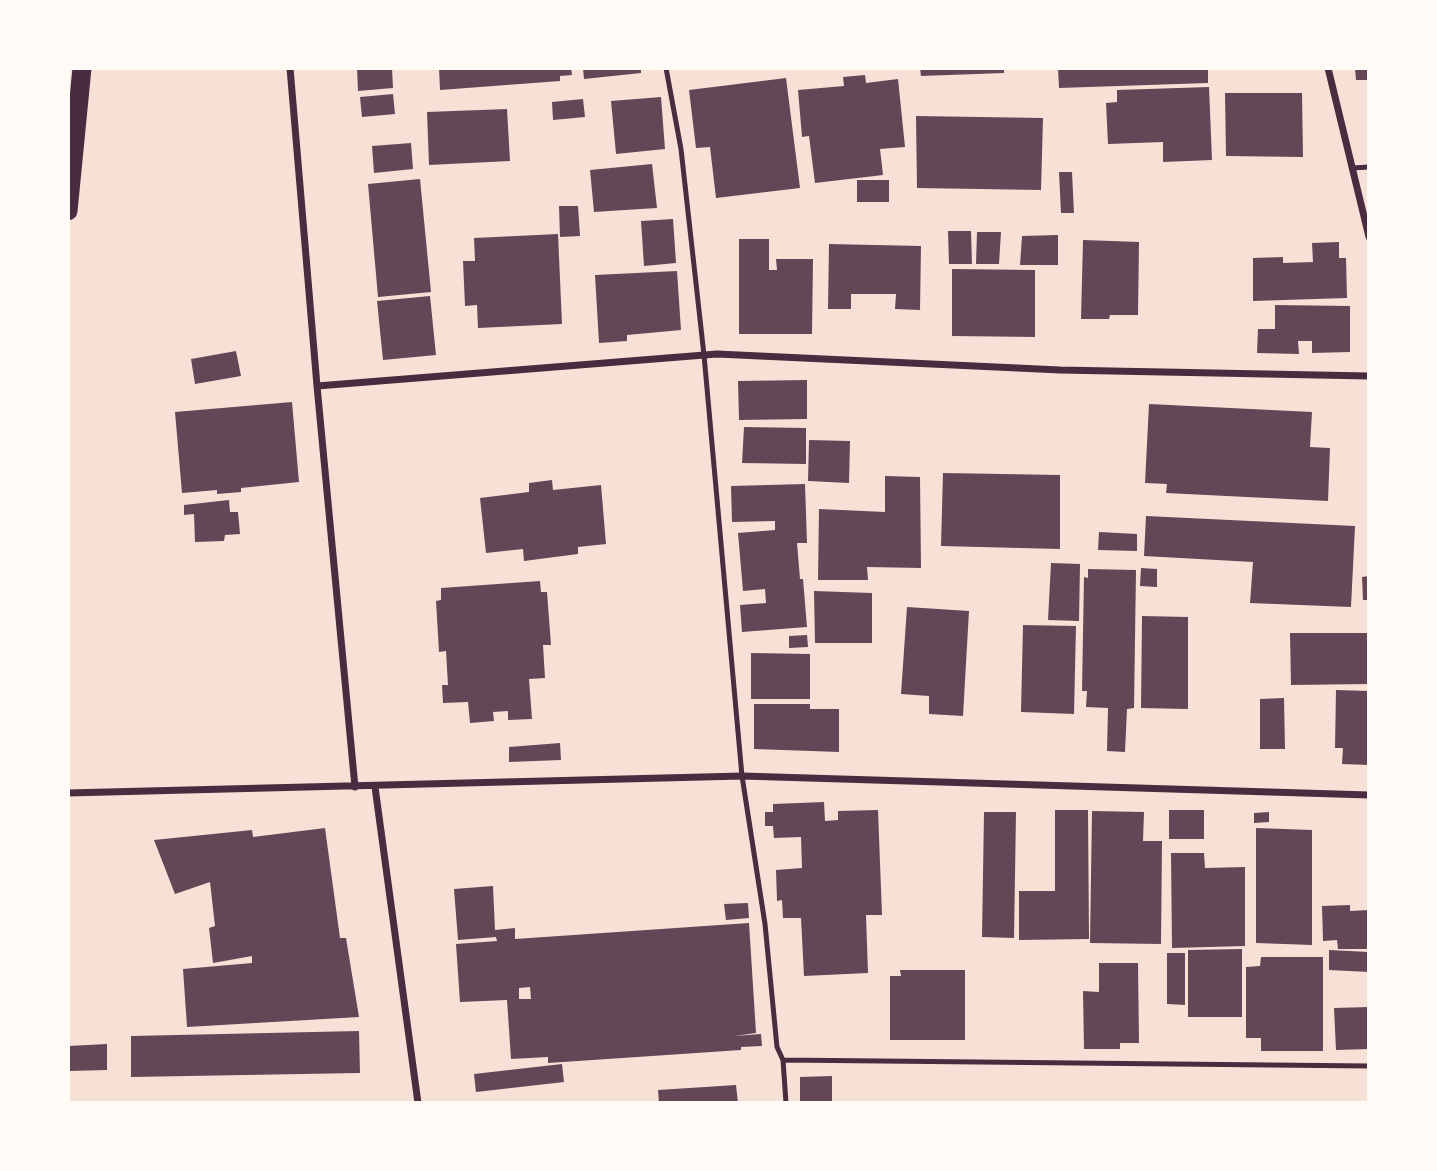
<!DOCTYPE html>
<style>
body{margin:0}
#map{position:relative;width:1437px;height:1171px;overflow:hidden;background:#f7e1d7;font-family:Quicksand,sans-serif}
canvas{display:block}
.frame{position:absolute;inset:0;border:70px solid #fffaf5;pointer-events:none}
</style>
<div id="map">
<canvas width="1437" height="1171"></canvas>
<div class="frame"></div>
</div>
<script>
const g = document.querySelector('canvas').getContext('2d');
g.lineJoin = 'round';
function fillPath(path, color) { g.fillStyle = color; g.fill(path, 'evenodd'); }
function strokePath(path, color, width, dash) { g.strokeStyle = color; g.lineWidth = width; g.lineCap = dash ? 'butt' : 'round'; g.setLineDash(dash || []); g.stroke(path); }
fillPath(new Path2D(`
 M357,68H392L393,88L358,91Z
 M439,68H571L572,75L560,76V81L440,90Z
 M583,68H641V73L584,79Z
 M920,68H1004V73L921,76Z
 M1058,68H1198L1208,70V83L1059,88Z
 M1355,68H1369V80H1356Z
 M865,75L866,83L898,79L905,147L880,149L883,175L815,183L809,136L802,137L798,90L844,86L843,77Z
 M786,78L800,188L716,198L710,147L696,148L689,90Z
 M1209,87L1212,160L1163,162V142L1108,144L1106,103L1117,102V90Z
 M1225,93H1302L1303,157L1226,156Z
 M393,94L395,114L362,117L360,97Z
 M661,97L665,149L616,154L611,101Z
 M583,99L585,117L553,120L552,102Z
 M507,109L510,161L429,165L427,112Z
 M916,116L1043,118L1041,190L917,188Z
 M411,143L413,169L374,173L372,146Z
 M652,164L657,208L594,212L590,170Z
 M1059,172H1072L1074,213H1061Z
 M420,179L431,292L378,297L368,184Z
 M857,180H889V202H857Z
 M559,206H578L580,236L560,237Z
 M673,219L676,263L644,266L641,221Z
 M948,231H971L972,264H949Z
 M977,232H1001L999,264H976Z
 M558,234L562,324L478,328L477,305L465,306L463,261H475L474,238Z
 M1058,235V265H1020L1022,236Z
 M739,239H769V270H777L776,259H813L812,334H739Z
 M1083,240L1139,242L1138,315H1110L1109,319H1081Z
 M1339,242V258H1346L1347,298L1253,301V258L1283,257V263L1313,262L1312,243Z
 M829,244L921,246L920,310L895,309L896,294H851V309H828Z
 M952,269L1035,270V337L952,336Z
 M677,271L681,330L627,335V341L599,343L595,275Z
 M430,296L436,355L383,360L377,301Z
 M1275,305L1350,306V352L1312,353V341H1298L1299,354L1257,353L1258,329H1275Z
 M236,351L241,376L195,384L191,359Z
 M807,380V419L739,420L738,381Z
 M292,402L299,482L241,488V492L217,494V490L182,493L175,412Z
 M1149,404L1312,412L1310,447L1330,448L1328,501L1166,493L1167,484L1145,483Z
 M744,427L806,428V464L742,463Z
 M809,440L850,441L849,483L808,481Z
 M943,473L1060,475V549L941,546Z
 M885,476L920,477L921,568L867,567L868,580H818L819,509L885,512Z
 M552,480L553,490L601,485L606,544L578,547V554L524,561L523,549L486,553L480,498L529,492V483Z
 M805,484L807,543H797L800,579H803L807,627L742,632L740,605L766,603L765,589L743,591L738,533L775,530V521L732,522L731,486Z
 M229,500L230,512H238L240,534L225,535L224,541L195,542L194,514L184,515V505Z
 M1146,516L1355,526L1351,607L1250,603L1253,562L1144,556Z
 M1099,532L1137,534V551L1098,550Z
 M1051,563L1080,564L1079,621L1048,620Z
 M1141,568L1157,569V587L1140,586Z
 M1088,569L1136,570L1134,708L1127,709L1125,752L1107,751L1108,708L1086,707L1087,691H1082L1084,577L1088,578Z
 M1369,576V600H1363L1362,577Z
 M540,581L541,592H547L551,645H543L545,678L529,679L532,719L508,720V711L493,712L494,721L470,723L468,702L443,703L442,685H448L446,651L439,652L436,601L441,600V588Z
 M814,591L872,593V643H815Z
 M907,607L969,611L963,716L929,714V696L901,694Z
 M1142,616L1188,617V709L1141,708Z
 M1023,625L1076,626L1074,714L1021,712Z
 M1290,633H1369V684L1291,685Z
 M807,635L808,647L789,648V636Z
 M751,653L810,654V699H751Z
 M1336,690L1369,691V765L1342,764L1343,748H1335Z
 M1284,698L1285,749H1260V699Z
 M754,704H810V709H839V752L754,749Z
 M560,743L561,760L509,762V747Z
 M824,802L825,821L838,820V811L878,810L882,915H866L868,973L804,976L801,918H783L782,900L777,901L776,870L802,868L801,837L774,838L773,826H765V812H773V804Z
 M1055,810H1088L1089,939L1019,940V891H1055Z
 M1169,810H1204V839H1169Z
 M1092,811L1144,812L1143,841H1162L1161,944L1090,943Z
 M984,812H1016L1014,938L982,937Z
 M1269,812V822L1254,823V813Z
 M325,828L340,938H346L359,1017L187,1027L183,969L252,963V956L213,963L209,928L215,926L210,882L175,894L154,840L252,830L253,837Z
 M1256,828L1312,830V945L1256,943Z
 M1171,853H1204L1205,868L1245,867V946L1172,948Z
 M493,886L495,930L515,928V939L749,923L756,1033L734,1036L761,1034L762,1046L741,1047V1050L548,1063V1057L511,1059L507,1000L460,1002L456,944L497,941L496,937L458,940L454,889ZM530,987L531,999H519V988Z
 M748,903L749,918L726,920L724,904Z
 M1350,905V911L1369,910V949H1338L1337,940L1323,941L1322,906Z
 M1242,949V1017H1188V950Z
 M1329,950L1369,952V972L1329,970Z
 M1167,953H1185V1005L1167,1004Z
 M1261,957H1323V1051H1261V1038H1246V967L1260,966Z
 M1099,963H1138L1139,1043H1120V1049H1084L1083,991L1099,992Z
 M900,970H965V1040H890V976H901Z
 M1369,1007V1049L1336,1050L1334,1008Z
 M359,1031L360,1073L131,1077V1036Z
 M107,1044V1070L68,1071V1046Z
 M562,1064L564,1082L476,1092L474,1074Z
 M832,1076V1103H800V1077Z
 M736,1085L738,1103H659L658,1090Z`), '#644757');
strokePath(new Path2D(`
 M666,68L681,149L704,355L742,776L765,924L777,1047L783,1060L786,1103
 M1352,168L1369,167
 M783,1060L1369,1066`), '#4a2c40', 5);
strokePath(new Path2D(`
 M290,68L317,386L355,787
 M1328,68L1369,237
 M317,386L717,354L1060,370L1369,376
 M375,787L418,1103
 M68,793L742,776L1369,795`), '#4a2c40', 7);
strokePath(new Path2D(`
 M68,211L82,68`), '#4a2c40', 19);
</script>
